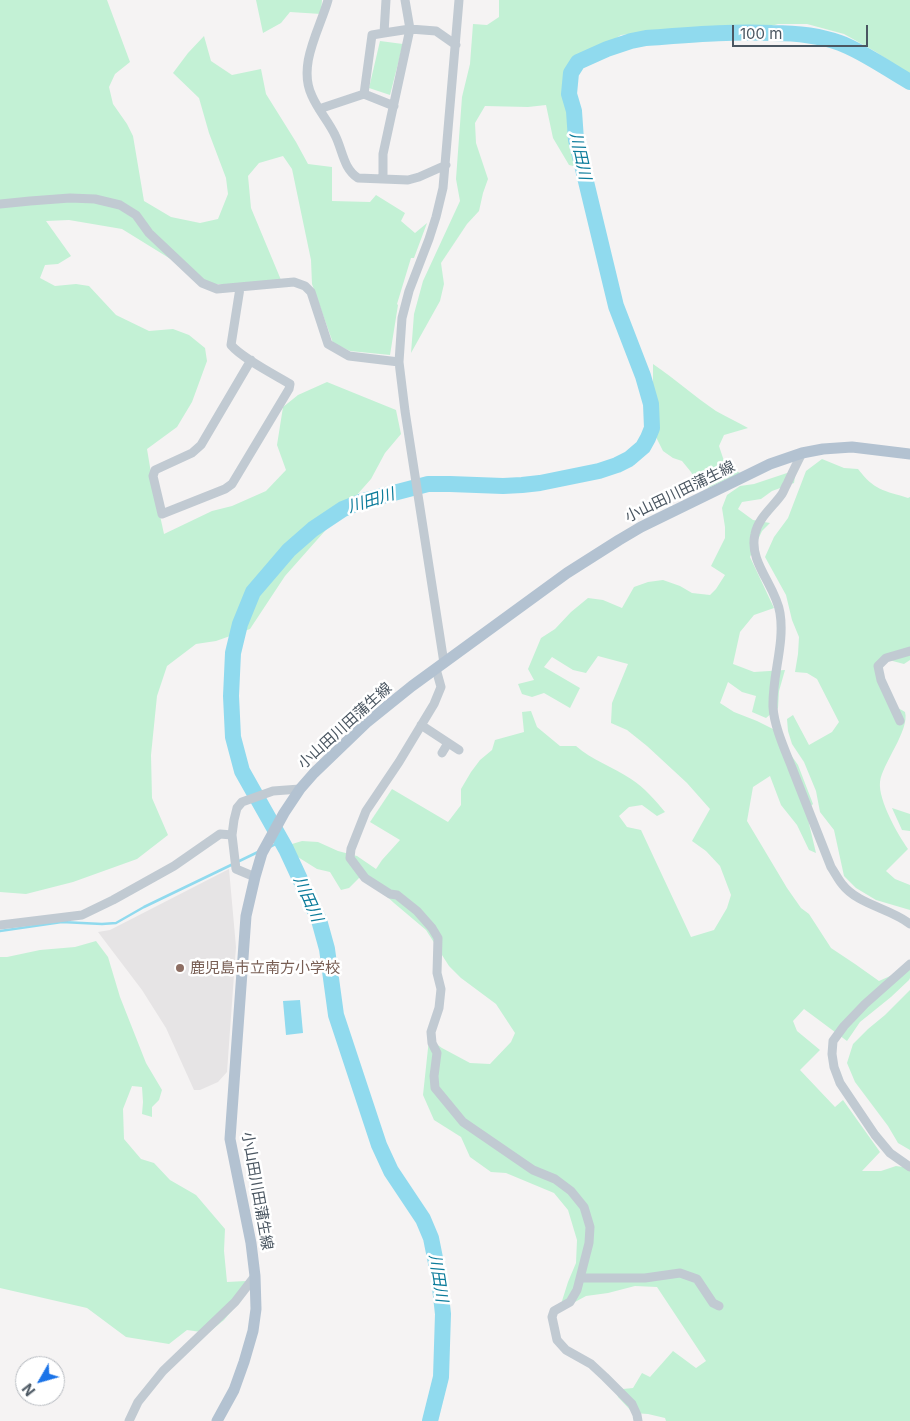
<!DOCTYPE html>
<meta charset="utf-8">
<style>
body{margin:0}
#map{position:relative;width:910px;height:1421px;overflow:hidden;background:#f5f3f3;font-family:Inter,sans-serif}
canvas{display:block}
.north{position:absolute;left:15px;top:1356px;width:50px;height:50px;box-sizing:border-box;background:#fff;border:1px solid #b7bbc0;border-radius:50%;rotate:232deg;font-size:14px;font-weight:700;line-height:20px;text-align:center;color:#4a5661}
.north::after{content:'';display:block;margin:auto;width:18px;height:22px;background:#1a73e8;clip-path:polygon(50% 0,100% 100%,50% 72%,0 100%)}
.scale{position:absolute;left:732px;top:25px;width:136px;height:22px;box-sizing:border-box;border:2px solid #4a5661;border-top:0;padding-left:6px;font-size:15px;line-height:18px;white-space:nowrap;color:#4a5661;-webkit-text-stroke:4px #fff;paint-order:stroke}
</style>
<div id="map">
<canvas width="910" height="1421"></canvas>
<div class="north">N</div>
<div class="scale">100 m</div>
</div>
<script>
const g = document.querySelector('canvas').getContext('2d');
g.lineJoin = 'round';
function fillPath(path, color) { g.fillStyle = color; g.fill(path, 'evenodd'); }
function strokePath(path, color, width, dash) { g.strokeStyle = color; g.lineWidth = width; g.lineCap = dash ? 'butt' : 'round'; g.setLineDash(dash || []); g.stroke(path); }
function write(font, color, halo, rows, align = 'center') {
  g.font = font + ' Inter,"Noto Sans JP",sans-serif'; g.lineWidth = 5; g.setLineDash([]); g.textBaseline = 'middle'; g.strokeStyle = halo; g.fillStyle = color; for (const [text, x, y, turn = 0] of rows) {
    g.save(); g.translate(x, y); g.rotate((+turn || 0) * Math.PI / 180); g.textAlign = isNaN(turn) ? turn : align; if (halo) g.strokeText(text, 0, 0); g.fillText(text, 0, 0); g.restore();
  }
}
fillPath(new Path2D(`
 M229,869L236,947L227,1072L218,1082L200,1090H194L166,1028L142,990L98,932L110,930Z`), '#e6e4e5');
fillPath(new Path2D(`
 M0,0H107L130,62L115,74L109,87L113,104L127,124L133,136L144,201L171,217L200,223L218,219L228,194L226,178L209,133L199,98L173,73L188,53L204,36L211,61L232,75L261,69L266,94L296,142L308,164L332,167V201L370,202L376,195L405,213L401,221L415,233L427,223L414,258H411L397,304L398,305L390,355L350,351L333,343L312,284L311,260L292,169L283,156L259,163L248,176L251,208L281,280L230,284H211L122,229L69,220L46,221L71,256L58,264L45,265L40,278L55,286L76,284L89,286L116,315L149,331L173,329L189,335L205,348L207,361L192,402L177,427L147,449L152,479L164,534L212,511L232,506L266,491L286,470L277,445L283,407L298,395L327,382L396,410L401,434L385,453L371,479L285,576L250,629L216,641L196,644L167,666L157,696L151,755L152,798L168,835L137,859L73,882L26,894L0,892Z
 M256,0H322L321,14L290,12L281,23L263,33Z
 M499,0H910V75L876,52L844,34L807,24H778L724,40L662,30L621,35L586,57L570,78L565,97L590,170L569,165L553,138L546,105L528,107L485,106L475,123L476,143L488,179L483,193L479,211L467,224L441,263L444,284L440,301L411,353L414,314L423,281L460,201L456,179L462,97L470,64L473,24L487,25L499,17Z
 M380,41L403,44L390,95L369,88Z
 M653,364C675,379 694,396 716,411C726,417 738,422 748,428L724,435L719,446L725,464L740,473L708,488L700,489L691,472L682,461L673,458L663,451L656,437L658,417L653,386Z
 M822,459L844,468L858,469C875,491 883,490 908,498L910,497V660L904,664L885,659L878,665L891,705C895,707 901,709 905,712C910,730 882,764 880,782C878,800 898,835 908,849L886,871L895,879L910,885V910L876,900L856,888L844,876L834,830L820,812L816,791L804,762L792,744L788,731L787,719L793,715L809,745L832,732L839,722L817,679L807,673L795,672L798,654L799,637L792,620L786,595L765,557L774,537L788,518L806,471Z
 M796,470L794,483L772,491L761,499L742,502L738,509L753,520L770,523L762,531L750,557L774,608L754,615L740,632L733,664L754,672L785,670L779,691L778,708L766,718L752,712L756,696L742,692L728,682L720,703L734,712L757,721L773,729L798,765L813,804L806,811L816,853L809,850L797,825L781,805L770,776L753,787L747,821L787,888L801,908L809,914L831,948L855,964L879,981L910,967V978L909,980L891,997L860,1022L847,1041L804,1009L793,1021L797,1031L820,1050L800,1070L835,1107L843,1100L880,1152L862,1171H881L896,1166L910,1168V1421H666L665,1418L648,1414L633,1413L618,1397L612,1380L623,1389L633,1388L642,1373L650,1377L673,1351L696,1368L706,1361L657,1287L635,1286L608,1293L586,1296L562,1309V1301L568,1282L576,1263L577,1240L568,1210L554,1193L506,1173L491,1172L470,1157L461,1137L434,1120L423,1095L429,1039L442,1048L470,1063L490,1064L511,1042L515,1033L496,1004L461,978L449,966L426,930L394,903L370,881L359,878L349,888L341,890L330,872L317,869L293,854L292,844L302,841L318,842L338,851L357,856L376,869L382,860L400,840L370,822L392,789L448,822L461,805V789L471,772L480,760L492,750L495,740L524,732L522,712L531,711L537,727L560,746H576C592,760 613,767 631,779C645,788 655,800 665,812L657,816L642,805L629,807L619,816L627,827L641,830L691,937L714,930L727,908L731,895L720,866L706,851L692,841L710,809L687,783L647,746L627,730L611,723L612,703L628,664L598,656L586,673L573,670L552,657L544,667L580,688L570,708L544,693L532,697L522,694L518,684L534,680L528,669L541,638L555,629L571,612L588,598L603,600L622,608L634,587L648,582L663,580L680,586L692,593L710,595L716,589L725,575L711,566L725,538V527L722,508L727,495L740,486L754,484Z
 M892,808L910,814V831L902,830Z
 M96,941L108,957L120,997L146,1063L162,1090L159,1100L152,1107V1117L142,1114L143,1102L142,1087L132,1086L123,1109L124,1139L141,1159L154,1163L170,1180L196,1195L225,1229L224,1251L227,1282L246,1281L240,1301L224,1320L208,1333L187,1330L169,1344L126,1337L87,1308L0,1288V957H7L40,950L75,947Z
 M910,990V1150L898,1143L888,1126L855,1082L847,1063L853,1044L868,1029L885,1015Z`), '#c3f1d5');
fillPath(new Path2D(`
 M300,1000L303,1033L286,1035L283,1001Z`), '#90daee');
strokePath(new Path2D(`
 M270,847L282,841
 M0,931L62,922L102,924L116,923L144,907L258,852`), '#90daee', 2.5);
strokePath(new Path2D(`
 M430,1421L441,1377L443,1314L439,1278L431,1238L423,1219L391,1171L379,1145L336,1015L327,949L319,920L286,849L242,771L233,737L231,696L233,653L240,624L253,592L289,550L313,529L343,509L363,501L428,484H450L503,486L522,485L540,483L599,471L617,465L629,459L643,447L648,438L652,428L651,404L643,376L616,306L576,140L574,111L569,94L571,73L578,62L607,49L631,41L646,38C688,35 730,31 772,33C795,33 818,35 840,43C864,52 887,69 910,82`), '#90daee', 16);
strokePath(new Path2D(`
 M328,0C320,29 297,65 312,96C318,110 329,122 335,135C343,151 343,168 358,178L408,180L419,177L446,165
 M386,0L384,33L410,29L436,31L456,45
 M364,94L372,35L384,33
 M319,109L364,94L394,106
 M383,179V154L410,29L405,0
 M0,204L30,201L70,198L95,199L120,205L136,215L149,233L202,283L217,289L294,282L305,286L311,292L328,344L349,356L399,362
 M240,288L231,345C242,358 273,374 290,384L289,389L232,484L225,489L162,514L153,476L155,470L192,453L201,445L251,360
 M802,453C797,463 792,473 787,484C785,487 784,491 782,494C773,507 758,518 755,534C748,562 776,586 780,613C785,644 772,675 773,707C774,726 785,750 792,768C805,801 818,834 831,867C835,873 838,879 842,884C858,905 890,908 910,924
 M444,663L405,411L399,362L402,318L409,291L429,239L436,217L443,188L459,0
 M436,669L441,687L434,704L399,762L366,811L351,849L350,858L365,878L390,894L397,895L417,911L432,928L438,938L437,973L441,989L439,1008L431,1032L432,1043L437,1053L434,1076L435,1088L463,1122L533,1170L555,1179L571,1191L584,1207L590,1227L589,1243L577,1290L570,1302L554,1311L552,1317L557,1340L566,1350L591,1364L605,1377L632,1404L637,1415L638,1421
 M900,721L881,680L878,666L886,658L910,651
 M421,725L459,750
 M442,753L448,743
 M232,835L234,820L237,808L242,802L273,791L300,789
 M0,925L82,915L113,900L174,866L220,834L232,835L236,869L255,877
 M910,964L865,1004L844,1026L833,1041L832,1054L834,1067L840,1083L875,1135L890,1153L910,1167
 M581,1278H645L680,1273L697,1279L713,1303L719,1306
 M129,1421L138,1402L163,1371L235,1302L255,1276`), '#c1cad2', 9);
strokePath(new Path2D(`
 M217,1421L234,1390L244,1362L253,1331L256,1309L255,1276L251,1243L230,1139L246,916L255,877L262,853L284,813L300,789L314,773L366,723L412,686L567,573L619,540L641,527L770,464L802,453L823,449L852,447L910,454`), '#b3c2d1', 11);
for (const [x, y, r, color] of [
 [180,968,5,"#8d6e63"]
]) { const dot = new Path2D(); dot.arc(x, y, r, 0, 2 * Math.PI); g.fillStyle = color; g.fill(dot); strokePath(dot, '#fff', 2); }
write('15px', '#4a5661', '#fff', [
 ["小山田川田蒲生線",680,492,-26],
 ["小山田川田蒲生線",345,726,-42],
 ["小山田川田蒲生線",257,1191,80]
]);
write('15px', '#785e54', '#fff', [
 ["鹿児島市立南方小学校",190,968]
], 'left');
write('italic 16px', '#0c7c9b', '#fff', [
 ["川田川",580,156,78],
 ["川田川",371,501,-17],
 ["川田川",308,899,66],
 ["川田川",438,1278,81]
]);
</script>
